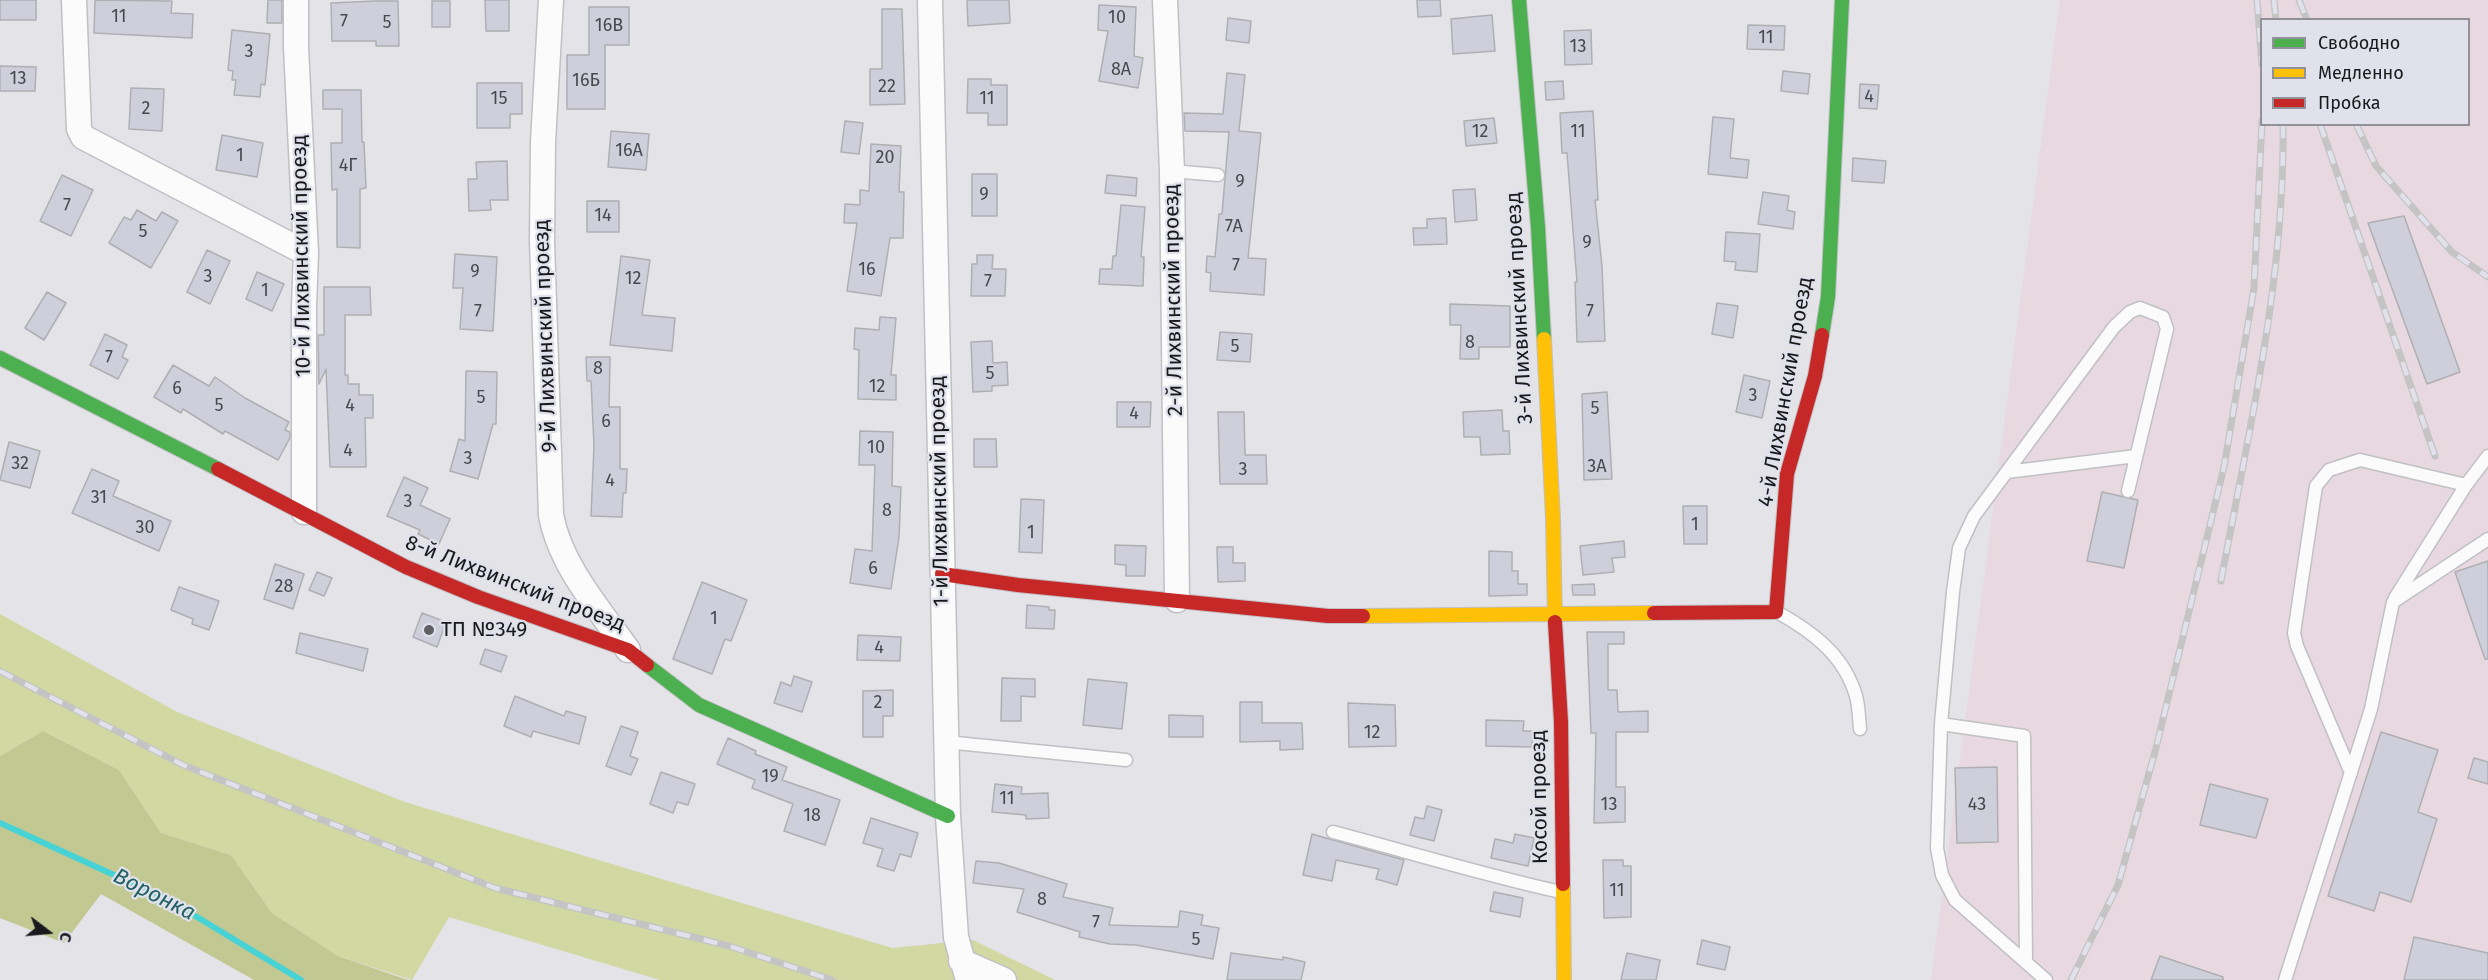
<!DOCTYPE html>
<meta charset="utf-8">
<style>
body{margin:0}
#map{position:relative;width:2488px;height:980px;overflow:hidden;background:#e3e3e8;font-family:"Fira Sans",sans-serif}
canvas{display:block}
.legend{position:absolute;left:2260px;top:18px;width:210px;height:108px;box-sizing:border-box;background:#e0e1eb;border:2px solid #909199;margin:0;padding:8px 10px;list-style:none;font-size:18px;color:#19191d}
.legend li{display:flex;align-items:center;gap:12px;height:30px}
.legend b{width:30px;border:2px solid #909199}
.north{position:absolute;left:18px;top:902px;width:60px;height:60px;-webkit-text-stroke:4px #e0e1eb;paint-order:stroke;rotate:106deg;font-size:16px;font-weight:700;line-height:24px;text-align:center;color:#19191d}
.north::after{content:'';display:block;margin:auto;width:21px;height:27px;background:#19191d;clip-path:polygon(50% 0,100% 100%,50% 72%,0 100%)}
</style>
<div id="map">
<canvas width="2488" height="980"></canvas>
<ul class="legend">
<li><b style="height:8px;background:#4caf50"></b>Свободно</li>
<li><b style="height:8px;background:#ffc107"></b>Медленно</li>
<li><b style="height:8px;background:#c62828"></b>Пробка</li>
</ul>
<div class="north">С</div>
</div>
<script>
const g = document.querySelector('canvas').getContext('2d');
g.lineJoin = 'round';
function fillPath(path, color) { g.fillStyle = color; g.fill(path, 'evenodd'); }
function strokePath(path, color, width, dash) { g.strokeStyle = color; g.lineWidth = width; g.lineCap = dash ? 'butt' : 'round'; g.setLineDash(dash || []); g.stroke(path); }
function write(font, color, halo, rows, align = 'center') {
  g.font = font + ' "Fira Sans",sans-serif'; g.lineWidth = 4.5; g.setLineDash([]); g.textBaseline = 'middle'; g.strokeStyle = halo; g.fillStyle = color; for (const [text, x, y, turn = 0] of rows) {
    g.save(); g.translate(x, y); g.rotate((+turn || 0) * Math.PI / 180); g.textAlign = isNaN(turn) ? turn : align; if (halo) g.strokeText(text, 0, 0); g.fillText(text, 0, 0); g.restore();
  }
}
fillPath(new Path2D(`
 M2060,0H2488V980H1931ZM2262,20H2468V124H2262Z`), '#e7d9df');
fillPath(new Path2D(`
 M0,614L177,712L405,802L892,948L973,940L1055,980H660L449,917L412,980L338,956L272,913L231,855L161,833L119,770L43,731L0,756Z`), '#d2d8a2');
fillPath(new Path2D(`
 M43,731L119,770L161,833L231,855L272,913L338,956L408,980H254L101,894L64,943L0,918V756Z`), '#c2c891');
strokePath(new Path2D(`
 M0,823L169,900L301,980`), '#47d2d6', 6);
const building = new Path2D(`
 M0,0H36V20H0Z
 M95,0L172,1L171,13L193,14L192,38L94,33Z
 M268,0H282V23H267Z
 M485,0H509V31H486Z
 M967,0H1009L1010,23L968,26Z
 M1417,0H1440L1441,16L1418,17Z
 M375,1H398L399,46H376V41H332L331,3Z
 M432,1H450V27H432Z
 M1099,5L1136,7L1134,56L1143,58L1138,88L1099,81L1108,31L1098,30Z
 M589,7H629V45H605V109H567V55H589Z
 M882,9H902L905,104L870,105V69H882Z
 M1492,15L1495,51L1453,54L1451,19Z
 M1228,18L1251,21L1249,43L1226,40Z
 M1748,25L1785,26L1784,50L1747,49Z
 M232,30L270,34L265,85L261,84L260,97L234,95L236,80H232L233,71L228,70Z
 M1591,30L1592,64L1565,65L1564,31Z
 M0,66L36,67L35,91H0Z
 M1783,71L1810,74L1808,94L1781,91Z
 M1227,73L1245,75L1239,131L1261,133L1248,258L1266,259L1264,295L1210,291L1211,273L1206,272L1207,256L1215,257L1219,214H1222L1229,132L1185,131L1184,113L1223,114Z
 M968,79H991V85H1007V125H988V113H967Z
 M1563,81L1564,99L1546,100L1545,82Z
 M477,83H522V114H510V128H477Z
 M1860,84L1879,85L1877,109L1859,108Z
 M131,88L164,89L162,131L129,129Z
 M323,90H361L362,142H364L366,188L360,189V248L337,247V189L332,190L331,143H342V109H323Z
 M1593,111L1598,200H1595L1602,266L1605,341L1577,342L1575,282H1577L1567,153H1562L1560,113Z
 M1713,117L1734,119L1730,158L1749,160L1747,178L1708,174Z
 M1494,118L1497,143L1466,146L1464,121Z
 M845,121L863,123L859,154L841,152Z
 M611,131L649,134L646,170L608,167Z
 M222,135L263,143L257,177L216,170Z
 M871,144L901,146L899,192H904L903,238H890L881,296L847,291L857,223H844L845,204L860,205V190L869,191Z
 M1853,158L1886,161L1884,183L1852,181Z
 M507,161L508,200H490L491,210L469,211L468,179H477L476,162Z
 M972,174H997V216H972Z
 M62,175L93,190L71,236L40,221Z
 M1107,175L1137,178L1136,196L1105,193Z
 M1475,189L1477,220L1455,222L1453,190Z
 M1763,192L1789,196L1787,210L1795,212L1793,229L1758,224Z
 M587,201H619V232H587Z
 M1121,205L1145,207L1141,257H1144L1143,286L1099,284L1100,269H1112L1113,256H1116Z
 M137,210L156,221L162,212L178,221L151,268L109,243L124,217L131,220Z
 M2404,216L2460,372L2427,384L2368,223Z
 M1446,218L1447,244L1414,245L1413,228H1427V219Z
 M1726,232L1760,234L1757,272L1735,270L1736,262L1724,261Z
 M207,250L230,261L210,304L187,292Z
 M455,254L497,257L493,331L460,329L463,288H453Z
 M977,255H993L992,269H1006L1005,296H971L972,264H977Z
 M621,256L650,260L642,315L675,318L672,351L610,345Z
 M257,272L284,284L272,311L246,299Z
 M324,287H370L371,315H345V375H348V384H359V395H373V418H365L366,467H330L326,369L319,384L318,335H324Z
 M47,292L66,303L44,340L25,328Z
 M1717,303L1738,306L1733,338L1712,334Z
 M1450,304L1510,306V347H1479V359H1460L1461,325H1450Z
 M880,317L896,318L891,375H896V400L858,399L859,350L854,349L855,328L879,330Z
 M1220,332L1252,334L1250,362L1217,360Z
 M105,334L127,345L122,357L128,360L118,379L90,365Z
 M992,341L993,363L1007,362L1008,385L992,386V391L973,392L971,342Z
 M586,357H610L609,407H620V469H627L626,493H623L622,517L591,516L594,446L591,381H587Z
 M173,365L209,386L215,377L245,398L289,422L285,430L290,432V438L278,460L225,431L223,434L183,409L181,413L154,397Z
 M466,371L497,372L496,424H493L478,479L450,471L459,439L465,441Z
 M1744,375L1770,381L1762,418L1736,412Z
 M1607,392L1612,479L1584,480L1582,394Z
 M1117,402H1151L1150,427H1117Z
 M1502,410L1503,431H1509L1510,454L1481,455L1480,437H1464L1463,412Z
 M1218,412H1244L1245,455H1266L1267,484H1220Z
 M860,431L893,432L892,486L901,487L899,537L891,589L850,583L855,549L872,551L875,465H859Z
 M974,439H996L997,467H974Z
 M9,442L40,451L30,488L0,480Z
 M92,469L119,481L113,496L171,521L159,551L72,513Z
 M404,477L428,488L420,505L450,519L439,544L418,534L420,530L387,516Z
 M2102,492L2138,500L2124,568L2087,561Z
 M1021,499L1044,500L1042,553L1019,552Z
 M1683,506H1707V544H1684Z
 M1624,541L1625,557L1612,558L1614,572L1583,575L1580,546Z
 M1115,545L1146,546L1145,576H1126V565L1115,564Z
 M1217,547H1233V563H1245V581L1218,582Z
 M1489,551L1512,552V571H1518V584H1527V595L1489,596Z
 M2488,561V659H2485L2455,572Z
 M275,564L304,574L293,609L264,599Z
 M317,572L332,578L324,596L309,590Z
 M702,582L747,600L731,641L725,639L712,674L673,659Z
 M1594,584L1595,595H1573L1572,585Z
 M179,587L219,601L209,630L192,624L193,619L171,610Z
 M1027,605L1049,607V610H1055L1054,629L1026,628Z
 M422,613L446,622L437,647L413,637Z
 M1587,632H1624V644H1608V690H1617L1618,712L1648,711V732H1616V787H1625V822L1594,823L1596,733H1591Z
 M300,633L368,649L363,671L296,653Z
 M858,635L901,637L900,661L857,660Z
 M485,649L507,656L501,672L480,664Z
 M794,676L812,682L802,712L774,703L781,682L791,686Z
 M1002,678L1035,679V697L1021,696V721H1001Z
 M1088,679L1127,683L1122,729L1083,725Z
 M893,690V716H883V737H863V691Z
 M515,696L564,716L566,711L586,717L579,744L533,731L531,737L504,726Z
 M1240,702H1262V723H1302L1303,749L1280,750V741L1240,742Z
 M1348,703L1395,705L1396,746L1349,747Z
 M1169,715L1203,716V737H1169Z
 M1486,720L1524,721L1523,731H1533L1532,747L1486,746Z
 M621,726L638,732L630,756L638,759L631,775L606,766Z
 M2381,732L2438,750L2418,812L2437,819L2411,902L2380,892L2374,911L2328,896Z
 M728,738L756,751L755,754L787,767L782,780L840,800L825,845L784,831L793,804L752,788L755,780L717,764Z
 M2474,758L2488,762V784L2468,778Z
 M1997,767L1998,842L1957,843L1955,768Z
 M661,772L695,784L688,805L677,802L673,813L650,804Z
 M995,784L1022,787L1021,794L1048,793L1049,818L1026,819V815L992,812Z
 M2210,784L2268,799L2256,838L2200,825Z
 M1427,806L1442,810L1434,841L1410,835L1415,817L1424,819Z
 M871,818L918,833L911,857L900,854L894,871L877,866L883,849L863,843Z
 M1312,834L1404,860L1397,885L1376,879L1379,869L1336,860L1332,881L1303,875Z
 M1515,834L1534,838L1528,866L1491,858L1495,839L1513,843Z
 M1603,860H1623V866H1631V917L1604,918Z
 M976,861L999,863L1067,884L1063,897L1113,908L1109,925L1178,927L1180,911L1203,915L1201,925L1219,928L1213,959L1136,945L1110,944L1079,937L1080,932L1017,912L1024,889L973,883Z
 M1494,892L1523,898L1520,917L1490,911Z
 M2414,937L2488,953V980H2404Z
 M1702,940L1730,947L1725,970L1697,964Z
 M1231,953L1283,960V957L1305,962L1301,980H1227Z
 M1627,953L1660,960L1656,980H1621Z
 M2160,956L2223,977V980H2151Z`);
fillPath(building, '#cfcfdc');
strokePath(building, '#afafb3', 1.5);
const lane = new Path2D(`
 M1172,171L1218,175
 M2007,472L2136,456
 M2395,598L2466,485L2488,456
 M1777,612C1813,632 1844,655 1856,696C1859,707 1859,719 1860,729
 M1941,724L2024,736L2026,962
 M946,742L1126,760
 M2351,773L2297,646L2294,633L2316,486L2329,470L2360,460L2466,485
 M1333,832C1409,852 1484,875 1561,892
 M2046,980L1955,900L1942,875L1937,848L1941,724L1953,592L1959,548L1974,516L2114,327L2130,312L2140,308L2163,317L2167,329L2128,491
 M2285,980L2371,709L2393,602L2488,539`);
const street = new Path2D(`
 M74,0L79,129L83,137L306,253
 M296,0V47L306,253L304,307V512
 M551,0L543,142L542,241L551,515C560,565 599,609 628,650
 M930,0L948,816L956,937L968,980
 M1165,0L1172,171L1177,600
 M961,961L1004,980`);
const fast = new Path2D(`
 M1519,0L1538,227L1544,339
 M1822,335L1828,297L1842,0
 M0,358L218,469
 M647,665L699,705L948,816`);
const slow = new Path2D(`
 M1544,339L1553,519L1555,622
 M1363,616L1654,613
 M1563,884L1564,980`);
const jam = new Path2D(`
 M218,469L406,567L478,597L628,650L647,665
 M942,574L1018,585L1328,616H1363
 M1654,613L1776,612L1787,474L1815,376L1822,335
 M1555,622L1561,722L1563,884`);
strokePath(lane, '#c0c0c5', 15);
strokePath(street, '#c0c0c5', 27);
strokePath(fast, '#c0c0c5', 16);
strokePath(slow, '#c0c0c5', 16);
strokePath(jam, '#c0c0c5', 16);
strokePath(lane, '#fbfbfc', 12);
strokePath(street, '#fbfbfc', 24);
strokePath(fast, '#4caf50', 14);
strokePath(slow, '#ffc107', 14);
strokePath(jam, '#c62828', 14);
const rail = new Path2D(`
 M2257,0L2262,64
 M2274,0L2276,20
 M2299,0L2307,20
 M2320,124L2435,456
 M2356,124L2376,166L2452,252L2488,277
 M2221,581C2249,430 2285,279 2283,124
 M0,671L183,765L495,888L729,946L832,980
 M2071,980L2118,885L2156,748L2224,467L2254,288L2262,121`);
strokePath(rail, '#c4c4c4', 7);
strokePath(rail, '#e0e1eb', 4.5, [14]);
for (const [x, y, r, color] of [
 [429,630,6,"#606064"]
]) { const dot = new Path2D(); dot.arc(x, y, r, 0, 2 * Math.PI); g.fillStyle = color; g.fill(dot); strokePath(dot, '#e0e1eb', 2); }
write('18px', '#48484f', null, [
 ["11",119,17],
 ["10",1117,18],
 ["7",344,22],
 ["5",387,23],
 ["16В",609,26],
 ["11",1766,38],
 ["13",1578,47],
 ["3",249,52],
 ["8А",1121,70],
 ["13",18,79],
 ["16Б",586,81],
 ["22",887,87],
 ["4",1869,97],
 ["15",499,99],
 ["11",987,99],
 ["2",146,109],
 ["12",1480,132],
 ["11",1578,132],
 ["16А",629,151],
 ["1",240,156],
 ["20",885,158],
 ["4Г",348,166],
 ["9",1240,182],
 ["9",984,195],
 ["7",67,206],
 ["14",603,216],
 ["7А",1234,227],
 ["5",143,232],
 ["9",1587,243],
 ["7",1236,266],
 ["16",867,270],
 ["9",475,272],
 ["3",208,277],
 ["12",633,279],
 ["7",988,282],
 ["1",265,291],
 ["7",478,312],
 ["7",1590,312],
 ["8",1470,343],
 ["5",1235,347],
 ["7",109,358],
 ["8",598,369],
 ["5",990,374],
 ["12",877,387],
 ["6",177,389],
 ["3",1753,396],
 ["5",481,398],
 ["5",219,406],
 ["4",350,406],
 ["5",1595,409],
 ["4",1134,414],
 ["6",606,422],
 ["10",876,448],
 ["4",348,451],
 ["3",468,459],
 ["32",20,464],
 ["3А",1597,467],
 ["3",1243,470],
 ["4",610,481],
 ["31",99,498],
 ["3",408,502],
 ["8",887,511],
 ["1",1695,525],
 ["30",145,528],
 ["1",1031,533],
 ["6",873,569],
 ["28",284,587],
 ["1",714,619],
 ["4",879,648],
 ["2",878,703],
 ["12",1372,733],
 ["19",770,777],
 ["11",1007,799],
 ["13",1609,805],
 ["43",1977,805],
 ["18",812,816],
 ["11",1617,891],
 ["8",1042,900],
 ["7",1096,923],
 ["5",1196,940]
]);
write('21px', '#19191d', '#e0e1eb', [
 ["10-й Лихвинский проезд",302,256,-91],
 ["2-й Лихвинский проезд",1174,300,-91],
 ["3-й Лихвинский проезд",1520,308,-93],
 ["9-й Лихвинский проезд",546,336,-92],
 ["4-й Лихвинский проезд",1786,392,-80],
 ["1-й Лихвинский проезд",940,491,-91],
 ["8-й Лихвинский проезд",515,584,21],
 ["Косой проезд",1540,797,-91]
]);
write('21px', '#19191d', '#e0e1eb', [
 ["ТП №349",441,630]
], 'left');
write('italic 22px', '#206062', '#e0e1eb', [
 ["Воронка",154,895,27]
]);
</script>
